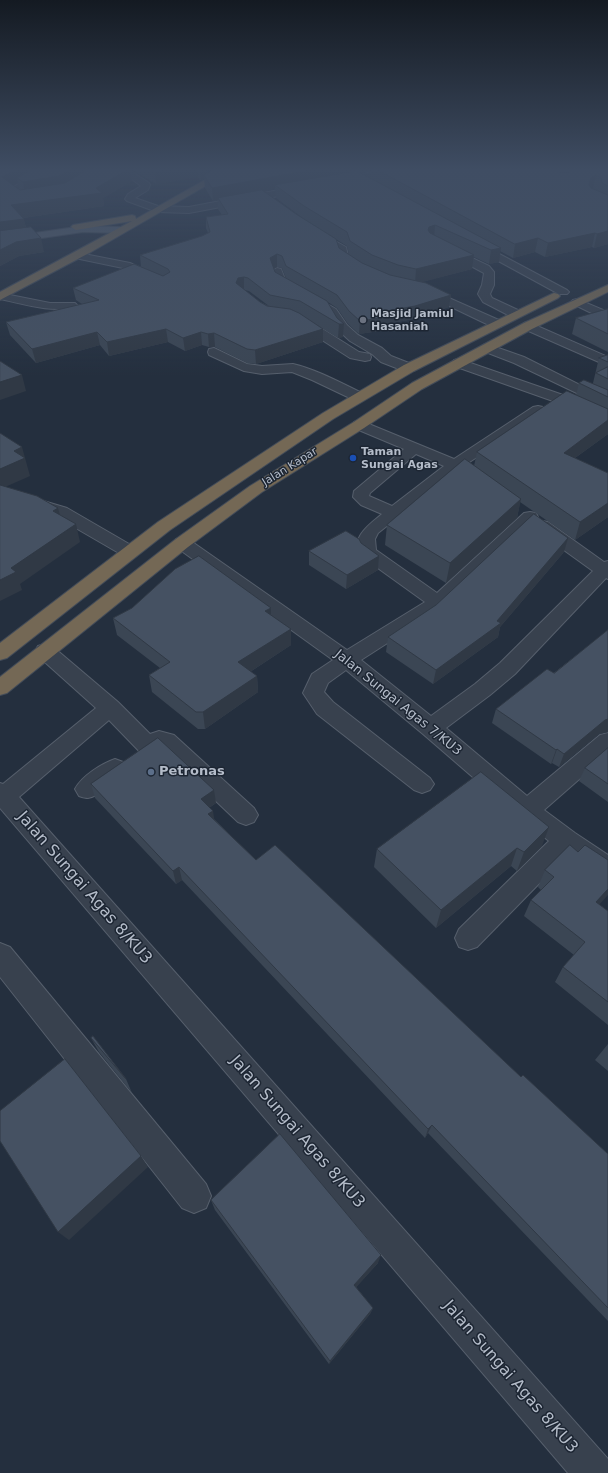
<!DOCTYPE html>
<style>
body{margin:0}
canvas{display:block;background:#242f3e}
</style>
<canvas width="608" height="1473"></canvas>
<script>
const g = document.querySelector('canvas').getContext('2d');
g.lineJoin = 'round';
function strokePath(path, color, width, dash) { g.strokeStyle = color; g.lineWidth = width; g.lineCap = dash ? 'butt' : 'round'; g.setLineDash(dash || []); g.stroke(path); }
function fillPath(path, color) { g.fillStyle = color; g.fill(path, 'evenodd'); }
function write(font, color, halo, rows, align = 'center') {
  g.font = font + ' "DejaVu Sans",sans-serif'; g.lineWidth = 3; g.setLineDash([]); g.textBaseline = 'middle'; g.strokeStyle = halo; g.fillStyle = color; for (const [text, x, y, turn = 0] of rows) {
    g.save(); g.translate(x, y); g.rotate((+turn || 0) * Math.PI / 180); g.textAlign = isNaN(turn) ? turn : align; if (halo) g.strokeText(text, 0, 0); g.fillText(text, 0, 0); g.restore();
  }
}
const minor = new Path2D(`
 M47,169H58L17,190L25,196H35L37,198L35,200L20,201L7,190Z
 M118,169H128L149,183L150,185L148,190L135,198L158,206L189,207L305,185L309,188L305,191L189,213L157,212L127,201L125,199L128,194L141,186Z
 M390,169H410L406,172L339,184L335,181L339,178Z
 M312,228L346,247L348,256L367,268L368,270L367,272H359L339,259L337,250L309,233L307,231L309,229Z
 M473,240L567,290L569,292L567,294H559L469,245L468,243L469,241Z
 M447,246L489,266L494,272V285L490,294L492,298L520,311L522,314L520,317H512L483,302L478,294L482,285L484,273L443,251L442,249Z
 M79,253L130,263L160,277L162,279L156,282L123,268L75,258L74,256L75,254Z
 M277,268L281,269L285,279L336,309L347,325L358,335L382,348L391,356L414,365L416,368L414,371H404L381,362L372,354L350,341L338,330L328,313L276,283L272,271Z
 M424,287L501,321L503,324L501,327H493L420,292L418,290L420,288Z
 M0,293L50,303H75L77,305L75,307C51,313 24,304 0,299Z
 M577,299L608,312V321L573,304L571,302L573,300Z
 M298,315L302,316L359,352L370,354L371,357L370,360L365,361L350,358L294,322L292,319L294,316Z
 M528,322L608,357V366L524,329L522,326L524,323Z
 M487,344L524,357L608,399V408L514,363L483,351L481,348L483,345Z
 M214,348L247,364L262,366L293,364C318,370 341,383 364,394L366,397L364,400L359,401L354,400L312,380L292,372L262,374L244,371L209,355L208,352L209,349Z
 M459,359L563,395L608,418V428L553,401L454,366L452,363L454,360Z
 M538,406L543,407L545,410L543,413L465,465L473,472L471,475L465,477L455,472L378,533L375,539L376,550L437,593L524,513L530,512L536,513L538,517L445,606L361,660L431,716L475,684L500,663L593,571L536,530L534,526L536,522L542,521L548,522L604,562L608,561V579L606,578L515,674L490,695L446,728L527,796L600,735L608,733V754L544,810L575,833L608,855V879L599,876L568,854L477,947L468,950L459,947L455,938L459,929L549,841L519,817L423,734L346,670L328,683L324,692L333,702L430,778L434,784L430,790L422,793L414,790L317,714L303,693L312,674L333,660L176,547L173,543L176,539L182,538L188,539L347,650L425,602L361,556C349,538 370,524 382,514L361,505L353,497L354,491L404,449L354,428L352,425L354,422L359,421L364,422L454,459L533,407ZM416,454L444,466L392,506L369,496L370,493Z
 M30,497L67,508L136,548L139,552L136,556L130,557L124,556L55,516L24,505L22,502L24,499Z
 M45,644L52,646L118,702L150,734L159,731L174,735L254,808L258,815L254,822L246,825L238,822L160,748L147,753L139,751L109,720L19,797L608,1459V1473H568L0,808V783L3,784L96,708L38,656L35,651L38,646Z
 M115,759L123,762L126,768C122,777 98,797 88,798C85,798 82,797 79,796L75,789C82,776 101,764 115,759Z
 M0,943L10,947L206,1184L211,1196L206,1208L194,1213L182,1208L0,977Z`);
const major = new Path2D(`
 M83,226L122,227L127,230L122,233L83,232L0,244V238Z`);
const highway = new Path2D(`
 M224,169H235L91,252L0,300V292L132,221L76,230L71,227L73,225L132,215L135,216L136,219Z
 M608,285V292L532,329L422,389L364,428L262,492L188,547L7,693L0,695V677L176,539L250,486L354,422L412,383L524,323Z
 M554,293L558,294L560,296L558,298L414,371L333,419L170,530L7,658L0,660V643L158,522L323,413L404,365Z`);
strokePath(minor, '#565f6c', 2);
strokePath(major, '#414a57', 2);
strokePath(highway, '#434c59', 2);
fillPath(minor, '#38414e');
fillPath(major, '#56606e');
fillPath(highway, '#746855');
fillPath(new Path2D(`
 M0,169H130L132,181L103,198L104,206L23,218L26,227L44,252L19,256L0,266ZM18,183L20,190L13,186Z
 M131,169H206L207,174L215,170L214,169H608V244L594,248L592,247L545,257L535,252L513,258L500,251L499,262L489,264L474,257L472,269L421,282L451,295L449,307L413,319L392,323V329L359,334L348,324L337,308L328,302L337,318L344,324L343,337L338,338L299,314L323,342L256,364L247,363L215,347H209L202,345L185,351L168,342L109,356L100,345L36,363L10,335L6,322L82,304L76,300L73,288L141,267L140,255L202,236L208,233L206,228V217L222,215L218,209V200L213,201L205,188L204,178L201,181L198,177L156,184ZM372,171L371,178L362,173ZM275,189L276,198L304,219L347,246L349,255L339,248L265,191ZM277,267L282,268L286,278L275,272L274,269ZM244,290L249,291L269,306L260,302Z
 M608,309V352L572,334L576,318Z
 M608,355V434L575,458L608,473V517L575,540L520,502L517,518L446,583L385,545L387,525L474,466L477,452L576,395L579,383H593L599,358Z
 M361,543L379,556L378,570L346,589L309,565V551Z
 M564,552L500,627L498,637L433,684L386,652L388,637Z
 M271,608V615L291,645L250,672L257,676L258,692L205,729H198L152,692L149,675L160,668L117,635L113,618Z
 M608,630V732L599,734L559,767L552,763L551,764L492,723L496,709L554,673Z
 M608,748V802L579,781L585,768Z
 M91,784L216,803L209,808L214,819L256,860L521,1077L608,1154V1321L428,1133L425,1138L182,880L176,884L95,798Z
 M542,846L517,871L511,866L436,928L374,867L377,849Z
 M545,870L600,905L608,911V1025L555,982L563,967L574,955L524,916L531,900L541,890L538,887Z
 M91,1038L126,1079L132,1093L99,1052Z
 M608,1044V1071L595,1060Z
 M211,1200L378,1263L356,1287L373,1308L370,1314L329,1364L215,1210Z`), '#3b4654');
fillPath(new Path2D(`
 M18,169H43L17,178L18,183L6,190L2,177Z
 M71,169H96L61,189L25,194L23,182Z
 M129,169H130L132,181L103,198L104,206L15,219L11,205L96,188Z
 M170,169H198V177L156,184L155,172Z
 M200,169H206L207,177L204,175V178L201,181Z
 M316,169H352V171L348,176L275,185V189L219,200L218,198V200L213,201L212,188Z
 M360,169H372V171L360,173Z
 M596,175L593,188L588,191L589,185L591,178Z
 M24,219L27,233L0,236V222Z
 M435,225L434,239L428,230L429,227Z
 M608,231V244L594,248L597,234Z
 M595,233L592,247L545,257L548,243Z
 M41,238L44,252L19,256L0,266V250L16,242Z
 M538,238L535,252L513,258L515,244Z
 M501,248L499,262L489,264L491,250Z
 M277,254V267L271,270L270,258Z
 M474,255L472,269L415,284L416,269Z
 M244,277V290L236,283L238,278Z
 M451,295L449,307L413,319L392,323V329L359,334L360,321L387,311Z
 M339,324H344L343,337L338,338Z
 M166,329L168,342L109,356L107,342Z
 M323,329V342L256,364L255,350Z
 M97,332L100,345L36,363L32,349Z
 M201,332L202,345L185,351L183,338Z
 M214,333L215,347H209L208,334Z
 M22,375L26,391L0,400V382Z
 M608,420V434L561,468L564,453Z
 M22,447L30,476L5,487L0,496V469L14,451Z
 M521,499L517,518L446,583L450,563Z
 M608,503V517L575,540L580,522Z
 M58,508L63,526L53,511Z
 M76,524L80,542L20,584L22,590L0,601V580L11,568Z
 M568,538L564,552L500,627L498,637L433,684L436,670L497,621Z
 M379,556L378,570L346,589L347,575Z
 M271,608V624L265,611Z
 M291,629V645L239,679L238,662Z
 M257,676L258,692L205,729L203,712Z
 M608,719V732L599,734L559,767L564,754L605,720Z
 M557,749L552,763L551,764L556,750Z
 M214,790L216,803L203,812L201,799Z
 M213,811L215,824L208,814Z
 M549,827L542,846L517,871L524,852Z
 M517,848L511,866L436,928L441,910Z
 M179,867L182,880L176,884L173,871Z
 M608,889V895L587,918L596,902Z
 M432,1125L428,1133L425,1138L428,1129Z
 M141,1156L148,1167L69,1240L58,1232Z
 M381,1255L378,1263L352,1292L354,1285Z
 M373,1308L370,1314L329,1364L330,1361Z`), '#303945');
const building = new Path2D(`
 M0,169H18L2,177L20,190L65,183L88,169H129L96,188L102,193L11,205L24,219L0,222Z
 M33,169H71L59,176L23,182L17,178Z
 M150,169H170L155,172Z
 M216,169H316L212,188L204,175Z
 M376,169H552L562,173L570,172V169H608V186L602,183L601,178L596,175L591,178L589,185L591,188L608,195V231L597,234L595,233L548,243L538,238L515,244Z
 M357,171L501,248L491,250L435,225L429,227L428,230L430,233L474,255L416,269L398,265L372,255L350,241L347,232L304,206L275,185Z
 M262,190L296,214L336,239L339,248L362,263L390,275L426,283L451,295L415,306L387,311L393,316L360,321L349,311L337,295L286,266L282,256L277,254L270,258L275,272L327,301L337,318L344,324H339L300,301L270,295L248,278L244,277L238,278L236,283L260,302L267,306L290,309L299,313L323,329L255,350L247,349L214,333L208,334L201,332L183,338L166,329L107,342L97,332L32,349L6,322L99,300L73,288L134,264L163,276L170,272L168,269L140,255L202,236L210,232L206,217L228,214L218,198Z
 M31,227L41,238L16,242L0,250V231Z
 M608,309V334L576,318Z
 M608,355V362L599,358Z
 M0,361L22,375L0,382Z
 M608,367V379L596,373Z
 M584,380L608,390V397L579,383Z
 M567,391L608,409V420L564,453L608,473V503L580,522L477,452Z
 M0,433L22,447L14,451L25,458L0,469Z
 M465,459L521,499L450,563L387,525Z
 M0,485L37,496L58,508L53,511L76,524L11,568L16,572L0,580Z
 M534,514L568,538L497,621L501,623L436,670L388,637L436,605Z
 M346,531L359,539L361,543L379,556L347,575L309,551Z
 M199,556L271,608L265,611L291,629L238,662L257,676L203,712H196L149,675L170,662L113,618L132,608L175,569Z
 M608,630V719L605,720L564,754L557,749L556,750L496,709L547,669L554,673Z
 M158,738L214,790L201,799L213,811L208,814L256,860L275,845L521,1077L523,1075L608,1154V1308L432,1125L428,1129L179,867L173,871L91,784Z
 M608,748V784L585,768Z
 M481,772L549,827L524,852L517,848L441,910L377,849Z
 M570,845L578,852L585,845L608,860V889L596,902L608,911V1002L563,967L585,942L531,900L554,877L545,870Z
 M93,1036L126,1079L91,1038Z
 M65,1059L141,1156L58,1232L0,1141V1111Z
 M280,1134L381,1255L354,1285L373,1308L330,1361L211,1200Z`);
fillPath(building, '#455162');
strokePath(building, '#303945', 1);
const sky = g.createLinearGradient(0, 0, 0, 376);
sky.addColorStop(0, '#141a22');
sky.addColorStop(0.45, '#3f4d63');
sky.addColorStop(1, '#3f4d6300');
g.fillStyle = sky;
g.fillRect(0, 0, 608, 376);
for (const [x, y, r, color] of [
 [363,320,4,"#6b7280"],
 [353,458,4,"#1a4fb4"],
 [151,772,4,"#5c6f8a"]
]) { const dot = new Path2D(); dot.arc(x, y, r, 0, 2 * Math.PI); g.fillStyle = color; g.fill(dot); strokePath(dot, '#1d2633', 1.5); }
write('bold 11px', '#b4bcc9', '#1d2633', [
 ["Masjid Jamiul",371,314],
 ["Hasaniah",371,327],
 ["Taman",361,452],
 ["Sungai Agas",361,465]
], 'left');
write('11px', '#b4bcc9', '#1d2633', [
 ["Jalan Kapar",290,467,-32]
]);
write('13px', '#b4bcc9', '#1d2633', [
 ["Jalan Sungai Agas 7/KU3",398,703,39]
]);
write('bold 13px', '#b4bcc9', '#1d2633', [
 ["Petronas",159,772]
], 'left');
write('16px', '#b4bcc9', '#1d2633', [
 ["Jalan Sungai Agas 8/KU3",84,888,49],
 ["Jalan Sungai Agas 8/KU3",297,1132,49],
 ["Jalan Sungai Agas 8/KU3",510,1377,49]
]);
</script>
